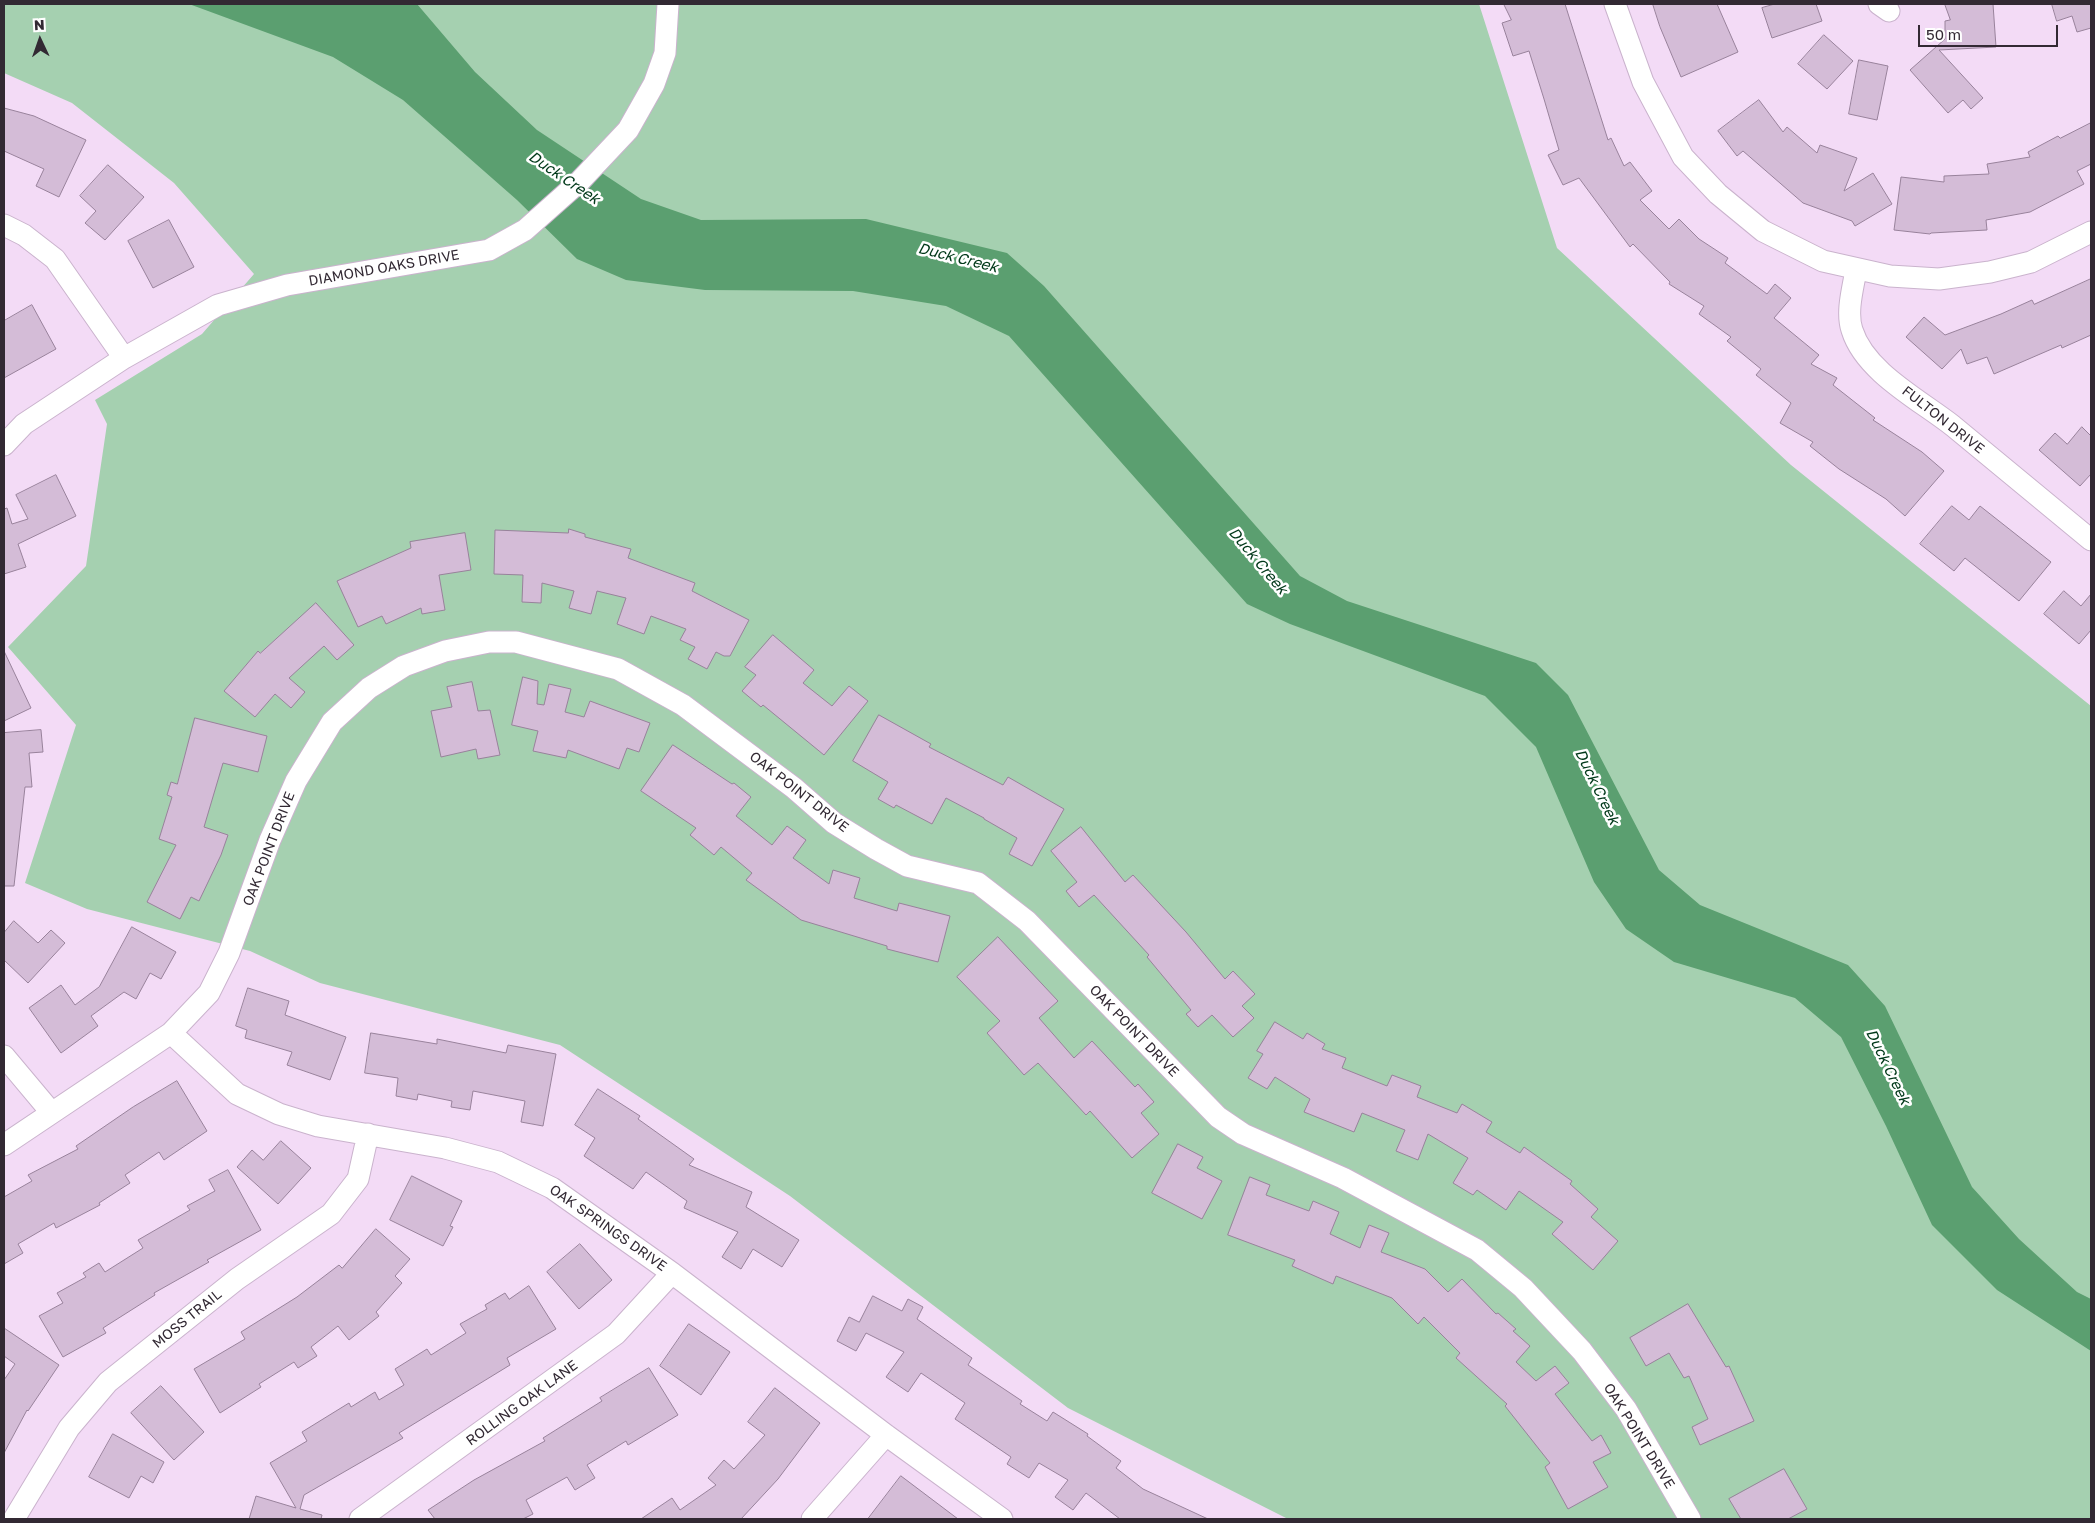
<!DOCTYPE html>
<style>
body{margin:0}
#map{position:relative;width:2095px;height:1523px;overflow:hidden;background:#f3dbf6;font-family:"Golos Text",sans-serif}
canvas{display:block}
.frame{position:absolute;inset:0;border:5px solid #322933;pointer-events:none}
.north{position:absolute;left:15px;top:15px;width:50px;height:50px;-webkit-text-stroke:4px #fff;paint-order:stroke;rotate:357deg;font-size:14px;font-weight:700;line-height:20px;text-align:center;color:#322933}
.north::after{content:'';display:block;margin:auto;width:18px;height:22px;background:#322933;clip-path:polygon(50% 0,100% 100%,50% 72%,0 100%)}
.scale{position:absolute;left:1918px;top:25px;width:140px;height:22px;box-sizing:border-box;border:2px solid #322933;border-top:0;padding-left:6px;font-size:15px;line-height:18px;white-space:nowrap;color:#322933;-webkit-text-stroke:4px #fff;paint-order:stroke}
</style>
<div id="map">
<canvas width="2095" height="1523"></canvas>
<div class="frame"></div>
<div class="north">N</div>
<div class="scale">50 m</div>
</div>
<script>
const g = document.querySelector('canvas').getContext('2d');
g.lineJoin = 'round';
function fillPath(path, color) { g.fillStyle = color; g.fill(path, 'evenodd'); }
function strokePath(path, color, width, dash) { g.strokeStyle = color; g.lineWidth = width; g.lineCap = dash ? 'butt' : 'round'; g.setLineDash(dash || []); g.stroke(path); }
function write(font, color, halo, rows, align = 'center') {
  g.font = font + ' "Golos Text",sans-serif'; g.lineWidth = 5; g.setLineDash([]); g.textBaseline = 'middle'; g.strokeStyle = halo; g.fillStyle = color; for (const [text, x, y, turn = 0] of rows) {
    g.save(); g.translate(x, y); g.rotate((+turn || 0) * Math.PI / 180); g.textAlign = isNaN(turn) ? turn : align; if (halo) g.strokeText(text, 0, 0); g.fillText(text, 0, 0); g.restore();
  }
}
fillPath(new Path2D(`
 M4,4H1479L1557,248L1791,465L2091,706V1519H1288L1068,1408L790,1196L560,1045L320,983L250,951L87,909L25,883L76,725L8,647L86,566L107,424L95,400L202,334L254,274L174,183L72,103L4,73Z`), '#a5d0b0');
fillPath(new Path2D(`
 M189,4H417L475,72L537,130L641,199L701,220L866,219L1007,253L1044,286L1300,576L1347,601L1536,663L1568,695L1659,870L1700,905L1848,965L1885,1006L1972,1187L2019,1239L2077,1292L2091,1299V1351L1997,1290L1932,1225L1886,1126L1841,1037L1795,998L1674,962L1626,929L1594,882L1536,747L1485,696L1290,624L1247,604L1009,336L946,306L853,291L705,290L626,280L577,259L517,200L403,100L333,57Z`), '#5b9f70');
const building = new Path2D(`
 M1504,4H1565L1608,140L1611,138L1624,166L1630,162L1652,191L1640,200L1669,229L1679,219L1699,239L1728,258L1725,263L1767,294L1775,284L1791,298L1774,318L1819,355L1811,364L1837,378L1833,385L1875,418L1873,420L1922,452L1944,471L1905,516L1886,499L1839,469L1810,446L1813,442L1780,423L1791,403L1756,375L1761,369L1727,341L1731,337L1699,314L1704,306L1669,284L1670,282L1633,244L1630,247L1579,178L1563,185L1548,155L1559,150L1544,99L1529,51L1513,56L1502,23L1511,20Z
 M1653,4H1717L1738,52L1681,77L1660,27Z
 M1775,4H1816L1822,21L1772,38L1762,8Z
 M1945,4H1993L1996,47L1939,50L1983,98L1971,109L1963,100L1948,113L1910,70L1945,39V21L1950,20Z
 M2052,4H2091V28L2077,32L2072,16L2057,21Z
 M1824,35L1853,61L1827,89L1798,64Z
 M1859,60L1888,66L1877,120L1849,114Z
 M1759,100L1783,132L1787,127L1817,153L1820,145L1857,158L1844,191L1873,173L1892,204L1855,226L1852,221L1803,203L1743,151L1737,156L1718,131Z
 M4,108L34,116L86,140L59,197L36,186L44,169L4,151Z
 M2091,123V164L2077,171L2084,184L2030,212L1986,220L1987,230L1931,233L1930,234L1894,230L1901,177L1944,182V176L1989,174L1987,164L2030,157L2028,152L2058,136L2060,138Z
 M108,165L144,197L105,240L85,223L96,211L80,196Z
 M169,220L194,267L153,288L128,241Z
 M2091,279V335L2062,348L2061,345L1994,374L1987,357L1967,364L1961,349L1942,369L1906,337L1924,317L1945,335L2001,314L2032,300L2034,304Z
 M32,305L56,349L4,378V321Z
 M2082,427L2091,436V474L2080,486L2039,450L2055,433L2067,444Z
 M56,475L76,516L18,544L26,567L4,574V509L7,508L12,524L28,519L16,495Z
 M1952,506L1969,520L1980,506L2051,562L2019,601L1965,558L1954,571L1920,544Z
 M569,529L585,534V537L631,549L628,558L695,583L692,591L749,620L730,656H724L716,652L707,669L688,659L695,647L680,640L686,629L651,616L644,634L617,624L626,598L597,591L591,614L569,608L574,591L542,583L541,603L522,602L523,575L494,574L495,530L568,533Z
 M465,533L471,570L439,575L445,610L422,614L421,608L386,624L382,616L358,627L337,581L411,548L410,542Z
 M2064,591L2081,606L2091,594V630L2079,644L2044,614Z
 M316,603L354,645L337,660L324,646L289,678L305,692L291,708L275,694L255,717L224,691L258,651L260,653Z
 M773,635L814,670L803,683L832,706L849,686L868,701L824,755L763,705L761,707L742,691L756,675L745,667Z
 M4,651L31,708L4,721Z
 M523,677L538,681L537,704L544,705L549,684L571,689L565,712L584,717L590,701L650,723L639,752L627,748L619,769L568,750L566,758L533,751L538,731L512,725Z
 M472,682L478,711L490,710L500,755L478,759L476,749L441,757L431,711L452,707L447,687Z
 M879,715L931,744L929,747L1003,785L1008,777L1064,809L1032,866L1009,854L1017,838L984,819V818L946,798L932,824L896,805L894,808L878,799L888,782L853,761Z
 M195,718L267,736L258,772L223,763L204,827L228,835L221,855L199,901L191,897L180,919L147,902L176,845L159,839L172,797L167,795L171,782L177,784Z
 M41,730L43,752L29,753L32,787H25L14,886H4V733Z
 M673,745L732,784L734,783L751,797L736,816L772,845L787,826L806,840L793,858L829,884L833,870L860,878L854,898L897,911L899,903L950,916L938,962L887,949V946L801,920L746,880L752,873L721,847L714,855L690,835L696,828L641,791Z
 M1081,827L1125,882L1133,875L1186,932L1225,979L1233,971L1255,994L1242,1006L1254,1018L1233,1037L1212,1015L1198,1027L1186,1014L1191,1010L1147,957L1149,955L1094,895L1079,907L1066,891L1077,882L1051,851Z
 M14,921L38,943L51,930L65,943L28,983L4,960V933Z
 M132,927L176,952L161,979L150,973L136,999L124,992L91,1016L98,1026L61,1053L29,1008L61,985L75,1005L99,987Z
 M998,937L1058,1001L1039,1018L1074,1058L1092,1041L1135,1087L1138,1084L1154,1102L1141,1113L1159,1134L1132,1158L1090,1111L1086,1115L1038,1063L1024,1075L987,1033L1000,1021L957,977Z
 M248,988L289,1001L285,1015L346,1037L330,1080L287,1065L292,1052L245,1038L247,1030L236,1026Z
 M1275,1022L1303,1039L1307,1033L1325,1044L1322,1049L1346,1058L1342,1068L1387,1086L1392,1075L1421,1086L1417,1097L1457,1113L1462,1104L1492,1122L1486,1132L1520,1153L1524,1147L1572,1181L1570,1184L1598,1209L1591,1217L1618,1241L1593,1270L1552,1234L1563,1222L1519,1191L1506,1210L1477,1190L1473,1195L1453,1183L1468,1158L1428,1134L1418,1160L1396,1151L1405,1130L1362,1113L1354,1132L1304,1112L1310,1099L1275,1077L1267,1089L1248,1078L1263,1054L1257,1051Z
 M371,1033L437,1044V1039L506,1053L508,1045L556,1054L543,1126L521,1122L525,1101L473,1091L470,1110L451,1107L452,1101L418,1094L417,1100L396,1096L398,1078L365,1073Z
 M177,1081L207,1131L164,1160L159,1152L125,1175L130,1183L99,1203L100,1205L56,1228L54,1223L18,1244L23,1253L4,1264V1197L32,1181L28,1175L78,1149L76,1146L133,1107Z
 M598,1089L640,1116L638,1119L694,1159L689,1165L752,1192L746,1207L799,1240L782,1267L753,1249L741,1269L722,1257L738,1232L684,1208L687,1201L646,1172L633,1189L584,1156L595,1138L575,1125Z
 M281,1141L311,1168L278,1204L237,1167L252,1150L263,1160Z
 M1178,1144L1203,1157L1197,1168L1222,1181L1202,1219L1152,1193Z
 M228,1170L261,1230L207,1260L209,1262L154,1293L155,1295L103,1328L106,1333L63,1357L39,1316L63,1303L57,1293L86,1277L83,1273L99,1263L105,1272L143,1248L138,1240L190,1210L187,1206L215,1191L209,1180Z
 M412,1176L462,1201L450,1226L453,1227L443,1246L390,1220Z
 M1250,1177L1270,1185L1266,1195L1309,1211L1313,1201L1339,1212L1330,1234L1360,1248L1369,1225L1389,1233L1381,1252L1425,1269L1448,1292L1462,1279L1496,1314L1498,1313L1516,1329L1513,1331L1530,1346L1516,1362L1536,1381L1555,1366L1569,1383L1555,1394L1592,1441L1601,1435L1611,1453L1593,1462L1608,1487L1568,1509L1545,1467L1550,1463L1505,1406L1507,1404L1456,1358L1460,1353L1424,1317L1418,1324L1392,1298L1336,1276L1333,1284L1292,1266L1295,1260L1228,1235Z
 M376,1229L410,1259L395,1276L402,1283L376,1312L379,1316L349,1340L338,1326L311,1347L317,1356L298,1368L294,1362L259,1384L261,1387L220,1413L194,1369L245,1339L241,1332L297,1297L339,1265L342,1268Z
 M580,1244L612,1280L579,1309L547,1272Z
 M529,1286L556,1329L507,1358L510,1365L399,1433L403,1438L304,1495L300,1509L322,1515L321,1519H249L256,1496L296,1508L270,1463L307,1441L302,1432L349,1403L351,1407L375,1392L379,1400L404,1385L395,1369L427,1349L431,1355L466,1333L460,1324L487,1309L485,1305L505,1293L509,1299Z
 M873,1296L902,1311L908,1299L923,1307L917,1319L972,1358L968,1365L1022,1401L1020,1404L1047,1421L1053,1412L1088,1434L1087,1436L1121,1461L1116,1468L1143,1489L1208,1519H1120L1086,1493L1073,1510L1055,1497L1068,1480L1039,1463L1029,1478L1007,1464L1011,1457L955,1419L965,1403L921,1373L908,1392L886,1377L904,1352L866,1333L856,1351L837,1341L849,1317L859,1322Z
 M1688,1304L1726,1367L1729,1366L1754,1421L1700,1445L1692,1427L1708,1419L1689,1376L1684,1378L1669,1353L1646,1366L1630,1338Z
 M689,1324L730,1352L701,1395L660,1366Z
 M4,1328L59,1365L28,1411L27,1410L4,1453V1380L15,1364L4,1356Z
 M649,1368L678,1415L628,1445L626,1441L587,1465L595,1478L575,1490L567,1477L526,1500L533,1514L523,1519H435L428,1510L474,1480L545,1441L543,1438L602,1401L600,1398Z
 M161,1386L204,1432L174,1460L131,1413Z
 M775,1388L820,1423L778,1479L741,1519H641L672,1498L680,1510L716,1485L708,1478L724,1460L734,1469L765,1435L748,1422Z
 M113,1434L164,1462L153,1483L141,1476L129,1498L89,1477Z
 M1784,1469L1807,1509L1788,1519H1741L1729,1499Z
 M901,1476L958,1519H868Z`);
fillPath(building, '#d4bcd7');
strokePath(building, '#98829b', 1);
const minor = new Path2D(`
 M1615,4L1643,82L1683,157L1718,194L1763,231L1823,261L1890,276L1939,279L1990,272L2031,262L2091,232
 M1879,4L1889,11
 M4,225L24,235L55,259L124,358
 M1856,270C1853,288 1846,312 1852,330C1865,372 1920,400 1953,426C1999,464 2045,502 2091,540
 M4,445L24,424L124,358L218,305L287,285L489,250L525,230L579,182L628,130L654,84L665,53L668,4
 M171,1033L237,1094L279,1114L318,1126L445,1148L498,1162L552,1188L672,1273L886,1435L1002,1519
 M4,1056L51,1112
 M4,1145L171,1033L209,993L229,953L270,840L296,781L332,722L369,688L404,666L445,651L489,642H516L618,669L683,705L794,788L834,823L876,849L907,866L978,883L1027,921L1218,1117L1243,1134L1343,1178L1477,1250L1523,1288L1582,1351L1626,1409L1690,1519
 M14,1519L69,1428L108,1382L237,1279L331,1214L358,1179L368,1134
 M360,1519L616,1334L672,1273
 M812,1519L886,1435`);
strokePath(minor, '#cab3cd', 23);
strokePath(minor, '#fff', 21);
write('14px', '#322933', '#fff', [
 ["DIAMOND OAKS DRIVE",384,268,-10],
 ["FULTON DRIVE",1943,420,38],
 ["OAK POINT DRIVE",799,792,38],
 ["OAK POINT DRIVE",269,849,-69],
 ["OAK POINT DRIVE",1134,1031,46],
 ["OAK SPRINGS DRIVE",608,1228,35],
 ["MOSS TRAIL",187,1319,-39],
 ["ROLLING OAK LANE",522,1403,-36],
 ["OAK POINT DRIVE",1639,1436,58]
]);
write('italic 15px', '#003819', '#fff', [
 ["Duck Creek",564,178,34],
 ["Duck Creek",958,258,14],
 ["Duck Creek",1258,561,50],
 ["Duck Creek",1597,787,64],
 ["Duck Creek",1888,1067,64]
]);
</script>
